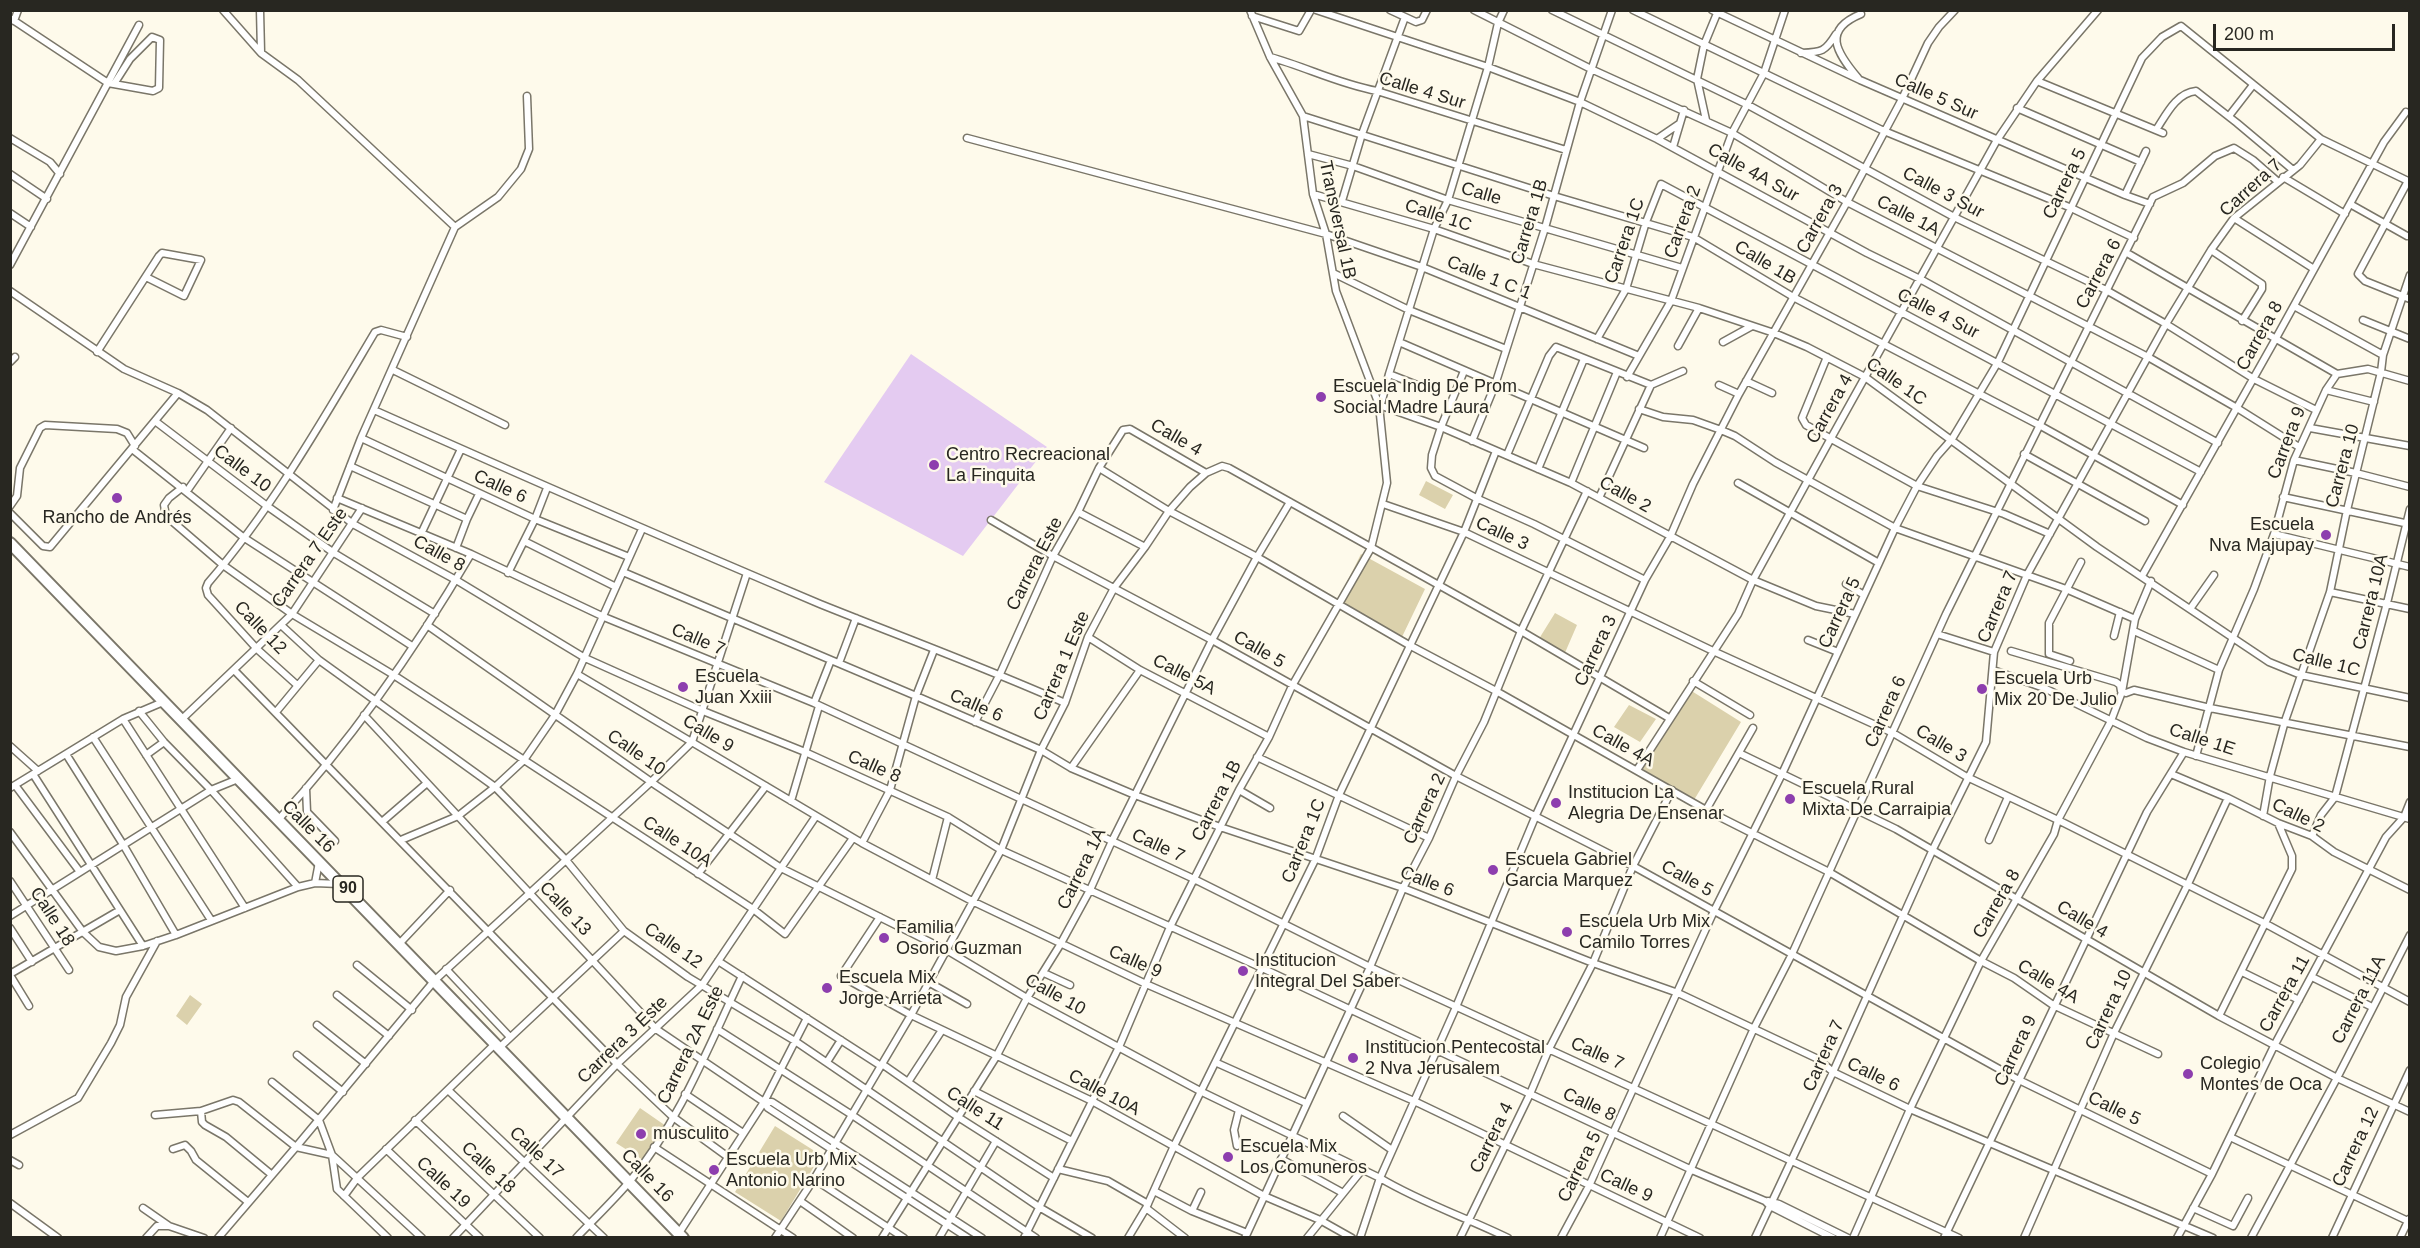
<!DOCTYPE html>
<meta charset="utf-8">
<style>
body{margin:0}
#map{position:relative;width:2420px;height:1248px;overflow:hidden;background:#fefaeb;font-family:Arial,sans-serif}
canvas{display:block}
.frame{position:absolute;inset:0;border:12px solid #282721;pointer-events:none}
.scale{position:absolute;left:2213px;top:24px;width:182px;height:27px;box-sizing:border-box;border:3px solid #282721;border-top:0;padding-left:8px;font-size:18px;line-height:21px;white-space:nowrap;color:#282721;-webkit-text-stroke:4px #fefaeb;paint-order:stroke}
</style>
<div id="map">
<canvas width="2420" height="1248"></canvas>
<div class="frame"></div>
<div class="scale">200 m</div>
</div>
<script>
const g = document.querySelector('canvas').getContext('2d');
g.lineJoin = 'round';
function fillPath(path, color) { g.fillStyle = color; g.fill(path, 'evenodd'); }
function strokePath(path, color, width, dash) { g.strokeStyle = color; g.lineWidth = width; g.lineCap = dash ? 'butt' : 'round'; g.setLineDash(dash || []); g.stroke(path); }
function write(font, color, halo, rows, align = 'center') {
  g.font = font + ' Arial,sans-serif'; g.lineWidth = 5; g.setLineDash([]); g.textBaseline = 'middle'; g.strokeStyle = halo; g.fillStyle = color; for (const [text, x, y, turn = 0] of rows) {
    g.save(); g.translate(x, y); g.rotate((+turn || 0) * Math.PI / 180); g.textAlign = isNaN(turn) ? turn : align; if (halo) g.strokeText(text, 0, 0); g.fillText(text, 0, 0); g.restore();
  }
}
fillPath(new Path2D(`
 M1426,481L1453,495L1445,509L1419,495Z
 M1361,554L1425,589L1401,639L1337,602Z
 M1555,613L1577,625L1564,655L1537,642Z
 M1690,690L1741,722L1694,800L1642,769Z
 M1629,705L1656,719L1640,742L1614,727Z
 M190,995L202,1004L187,1025L176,1016Z
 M640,1108L666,1126L643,1160L616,1143Z
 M775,1126L821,1155L781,1221L735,1192Z`), '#dbd1ac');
fillPath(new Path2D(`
 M911,354L1047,447L963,556L824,482Z`), '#e4cbf1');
const street = new Path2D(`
 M223,10L261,53L298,80L455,227
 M260,10L261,52
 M1316,10L1488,67L1580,102L1657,139L1867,253L1920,279L2218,443
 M1390,10L1416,22L1422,20L1427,10
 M1474,10L1591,69L1732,133L1847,202L2148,357L2237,408L2299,447
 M1552,10L1748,105L1954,217L2106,290L2166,324L2254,379L2316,410
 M1633,10L1884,131L2069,207L2134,238
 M1712,10L1860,80L2125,195L2150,204
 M1252,16L1299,31L1311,10
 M10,18L108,83L153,91L159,88L160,40L152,37L130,59L114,84
 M14,21L18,10
 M1801,53C1822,52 1825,52 1836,34
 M1270,57C1306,67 1339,84 1377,91L1566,150
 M1858,78C1836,52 1822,30 1861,14
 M2037,81L2163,133
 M2017,108L2141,162
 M1303,116L1554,196L1693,237L1795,298L2039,425L2183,505
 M2229,116L2253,85
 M1706,120L1697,79L1704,45L1718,11
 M2156,130C2166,115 2176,93 2196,91L2237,123L2293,170
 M10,138L50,162L60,174
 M967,138L1326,234L1422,267L1639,356
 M1657,139L1679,124
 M1673,147L1684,110
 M1308,154L1353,166L1448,200L1682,268
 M10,174L47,199
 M2283,177L2345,214
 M2408,181L2358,274L2365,281L2410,299
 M1313,194L1434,229L1533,264L1699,308L1774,333L1807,347L1865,377L2097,547L2269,662L2301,675L2410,698
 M2125,195L2146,151
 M1342,201L1362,134L1405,17
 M2350,204L2407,236
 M10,213L31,227
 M2234,218L2314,269
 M2211,250L2262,284V289L2242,321
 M2127,253L2337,374
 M10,265L139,25
 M1333,273L1409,310L1506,349
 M10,291L124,369L178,393L207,410L353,524L456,580L585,658L703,711L805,752L948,817L1001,850L1262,968L1692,1170L1765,1201L1770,1206L1833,1238
 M2294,306L2383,355
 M2363,320L2410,339
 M1597,339L1626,289L1646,222L1661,184L2201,472
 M1399,342L1644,448
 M1723,342L1752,326
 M1678,346L1699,308
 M97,352L159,256L162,253L201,260L184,296L146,277
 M1827,357L1802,418L1806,425L1917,486L2004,514L2050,534
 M10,362L15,357
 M393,370L505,425
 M1464,371L1441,427L1432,455L1431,468L1435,476L1476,498L1534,524L1645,580
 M1389,374L1417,385
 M2337,374L2368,369L2410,381
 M1627,377L1671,301L1718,171L1732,133L1764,73L1785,10
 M1746,381L1772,393
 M1719,385L1739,394
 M2326,390L2374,402
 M1381,404L1389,374L1434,229L1448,200L1488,67L1498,23L1504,10
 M1379,405L1441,427L1571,483L1753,580L1816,606L1855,614
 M1639,409L1663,417L1693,420L1721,430L1735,436L1775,462L1895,528L2066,589L2135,619
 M374,410C522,476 671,541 820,604C902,637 984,667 1065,703
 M155,421L267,506L334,553L435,614
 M2310,428L2410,446
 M361,438L535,519L629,557
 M1472,441L1495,385L1545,228L1580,102L1612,10
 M132,449L243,537L412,646
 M2024,454L2145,521
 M1507,455L1549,356L1556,347L1651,385
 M2294,460L2356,473L2410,487
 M350,466L467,519L456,548
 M1099,468L1169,511L1257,557L1409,645L1496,691L1706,810L1829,872L1981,961L2014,978L2053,1005L2158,1054
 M1538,469L1584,359
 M1571,483L1617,372
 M1738,483L1879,563
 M183,487L169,498L164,505L166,516L223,565L292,614L392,674L753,909L785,934L853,838
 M187,491L231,428
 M2283,497L2409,524
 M337,498L471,554L604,617L814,703L1194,879L1370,967L1959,1238
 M1599,498L1651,385L1683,371
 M1383,504L1464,532L1713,651L1893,733L1967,777L2058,820L2266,924L2410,1002
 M10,506L17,496L20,468L40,428L45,425L117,429L127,433L135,446
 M333,510L361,438L455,227L498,197L521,169L529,149L527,96
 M1078,512L1145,547
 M10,513L43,546L50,547L178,393
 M467,519L479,494
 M991,520L1053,556L1212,640L1456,776L1633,866L2019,1080L2212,1174
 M421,534L461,449
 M2274,534L2410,567
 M524,541L616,587
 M623,572L916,696L1041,750L1071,768L1135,795L1220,827L1403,888L1593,963L1678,993L1818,1059L1833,1072L1910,1109L2213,1238
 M508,573L535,519L547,488
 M2142,576L2275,340L2384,142L2406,112
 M1846,584L1864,595
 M2330,592L2410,609
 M2190,609L2214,575
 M281,625L319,660L495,787L566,860L624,931L688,977L795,1041L1039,1207L1092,1238
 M427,625L657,786L781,868L948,951L1027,998L1202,1092L1380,1178C1420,1202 1465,1217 1508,1238
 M2134,631L2219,670
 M1937,634L1994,652
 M2114,636L2120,612
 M1088,637L1140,670L1269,737
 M1808,640L1838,652
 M2011,651L2116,682L2120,685L2121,691L2126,693L2134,690L2210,708L2410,747
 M2070,661L2049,654V623L2081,562
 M839,663L856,618
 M234,670L617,1064L673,1117L728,1157
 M1993,670L2044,688L2147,738L2184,752L2410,819
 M577,674L862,843L972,901L1146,984L1414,1101L1700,1238
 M1693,681L1750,715
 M297,685L257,649L208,595L206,588L208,583C274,506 324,418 375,332L381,330L407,337
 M814,703L831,660
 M139,711L164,742L211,790L298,887
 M276,712L319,660
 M364,715L656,1029L764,1102L768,1108L968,1238
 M123,719L245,908
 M181,720L292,614L362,508
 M975,722L1000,674L1053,556L1078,512L1099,468L1123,430L1130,429L1206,473
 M93,737L211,920
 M10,746L38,771
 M1739,753L1896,829L2219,1016L2337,1078L2410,1112
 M66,754L124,846L176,935
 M146,755L164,742
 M2196,756L2219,670L2254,589L2274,534L2294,460L2326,390L2337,374
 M1257,757L1429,838
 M1071,768L1140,670
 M1637,770L1738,614L1753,580L1830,440L1997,140L2037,81L2098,10
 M33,774L143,946
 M2171,774L2228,798L2278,823L2312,836L2334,852L2410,890
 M15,785L80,872
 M10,788L123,719L163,702
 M306,788L307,812L335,841
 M1239,790L1270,808
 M791,801L819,706
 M1706,810L1753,728
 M2263,816L2270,776L2285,721L2330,592L2347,510L2381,372L2383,355L2410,275
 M278,820C352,740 416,648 471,554
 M383,821L427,783
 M10,832L83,932L99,947L116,951L143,946L176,935L298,887L315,883L339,884
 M2312,836L2321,815L2335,797L2387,603L2410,509
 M401,840L458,816L495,787L524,760L555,715L577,674L642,529
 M1989,840L2008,797
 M862,843L890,790L916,696L934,650
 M698,874L766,786
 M932,880L948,817
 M10,881L69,970
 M315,883L319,862
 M10,916L211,790L238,779
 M880,917L841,976L911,1015L1092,1101L1264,1196L1320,1220L1352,1238
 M10,928L32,962
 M400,943L450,890
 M718,961L881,1066
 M357,965L412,1010
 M446,969L510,1037
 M2242,972L2299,1000
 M1044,973L1070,985
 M10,974L120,910
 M10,975L29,1006
 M2312,977L2372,1007
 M930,983L967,1004
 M337,995L389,1036
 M2219,1016L2292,869V856L2278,823
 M317,1025L366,1064
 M717,1029L852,1115L1036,1238
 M499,1048L624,931
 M297,1055L343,1092
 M827,1062L841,1040
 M1217,1063L1306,1103
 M882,1064L958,1117L1054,1178
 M272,1082L319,1120L332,1155L337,1189L388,1238
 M908,1082L942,1030
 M448,1090L604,1238
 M974,1091L1072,1141
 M685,1094L743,1133
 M764,1102H772L982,1238
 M201,1111L202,1122L205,1125L226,1137L272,1175
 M155,1115L201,1111L233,1100L239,1102L296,1147L332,1155L422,1238
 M1343,1116L1392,1150
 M415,1120L540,1238
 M10,1135L78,1098L111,1043L120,1025L126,997L157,941
 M2230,1137L2410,1222
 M1237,1146L1234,1130L1239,1110
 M654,1147L793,1238
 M173,1149L185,1145L191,1151L196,1160L248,1202
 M386,1149L480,1238
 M1281,1159L1343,1193
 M10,1160L19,1165
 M1058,1169L1108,1181L1148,1204
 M814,1179L904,1238
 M1154,1191L1192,1211L1247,1233
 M344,1196L358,1177L495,1044
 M800,1201L853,1238
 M1768,1201L1779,1204L1848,1238
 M10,1203L58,1238
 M143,1208L169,1226
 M1146,1208L1185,1238
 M2193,1208L2233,1226L2248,1198
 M1192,1211L1201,1192
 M679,1233L764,1102L807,1018
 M146,1238L157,1226H169L204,1238
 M218,1238L296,1147L435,980L651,782L692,742L747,573
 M453,1238L617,1064L702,985L816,816
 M576,1238C594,1219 613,1201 630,1181C680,1121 709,1045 742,976
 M775,1238L814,1179L911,1015L1001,850L1041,750L1065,703L1088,637L1114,588L1145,547L1169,511L1190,487L1206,473L1222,466L1229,468L1521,631L1669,718
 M882,1238L996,1057L1027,998L1060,945L1090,890L1112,841L1212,640L1257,557L1290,502
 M939,1238L996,1141
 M1024,1238L1119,1047L1170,927L1194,879L1239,790L1269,737L1292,686L1371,548L1387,483L1379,405L1336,291L1326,234L1313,194L1303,116L1270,57L1250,10
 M1128,1238L1146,1208L1173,1148L1315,860L1339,795L1464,532L1496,451
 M1245,1238L1370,967L1403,888L1429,838L1456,776L1484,722L1521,631L1587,491
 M1307,1238L1362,1170
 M1360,1238L1380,1178L1456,1007L1536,815L1645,580L1670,537L1693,484L1739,394L1847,202L1902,99L1928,43L1939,27L1955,10
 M1460,1238L1530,1094L1549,1049L1593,963L1633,866L1672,790
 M1561,1238L1589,1186L1714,911L1782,774L1895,528L1917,486L1937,456L1952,439L1998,362L2142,58L2162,37L2181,26L2321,139L2410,182
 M1660,1238L1754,1028L1792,954L1946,614L2153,197L2183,183L2215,156L2234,148L2253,160L2277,181
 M1755,1238L1833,1072L1933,849L1986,742L1994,652L2027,575L2166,324L2211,250L2234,218L2300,165L2321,139
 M1853,1238L1910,1109L1981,961L2054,834L2058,820L2111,721L2122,692L2135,619L2151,581
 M1944,1238L2147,812L2184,752
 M2024,1238L2114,1033L2187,886L2228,798
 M2177,1238L2212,1174L2274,1046L2386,837L2404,817L2410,802
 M2251,1238L2337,1078L2410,935
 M2332,1238L2410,1070
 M2400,1238L2409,1219`);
const highway = new Path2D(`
 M10,543L683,1238`);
strokePath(street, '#7a7669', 9);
strokePath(highway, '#7a7669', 14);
strokePath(street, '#fff', 6);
strokePath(highway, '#fff', 10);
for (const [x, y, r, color] of [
 [1321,397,6,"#8d3eae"],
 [934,465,6,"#8d3eae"],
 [117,498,6,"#8d3eae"],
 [2326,535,6,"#8d3eae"],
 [683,687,6,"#8d3eae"],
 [1982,689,6,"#8d3eae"],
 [1790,799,6,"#8d3eae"],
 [1556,803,6,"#8d3eae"],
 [1493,870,6,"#8d3eae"],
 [1567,932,6,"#8d3eae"],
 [884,938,6,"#8d3eae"],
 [1243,971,6,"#8d3eae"],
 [827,988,6,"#8d3eae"],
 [1353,1058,6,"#8d3eae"],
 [2188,1074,6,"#8d3eae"],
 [641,1134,6,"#8d3eae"],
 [1228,1157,6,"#8d3eae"],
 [714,1170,6,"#8d3eae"]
]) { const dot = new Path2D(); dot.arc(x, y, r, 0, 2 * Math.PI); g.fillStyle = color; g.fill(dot); strokePath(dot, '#fefaeb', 2); }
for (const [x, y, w] of [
 [348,889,30]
]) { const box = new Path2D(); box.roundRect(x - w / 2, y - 13, w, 26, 4.5); g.fillStyle = '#fefaeb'; g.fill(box); strokePath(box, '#282721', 1.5); }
write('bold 16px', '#282721', null, [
 ["90",348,889]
]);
write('18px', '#282721', '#fefaeb', [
 ["Calle 4 Sur",1422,91,17],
 ["Calle 5 Sur",1936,97,24],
 ["Calle 4A Sur",1753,173,29],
 ["Carrera 5",2065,184,-64],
 ["Carrera 7",2251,188,-42],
 ["Calle 3 Sur",1943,193,28],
 ["Calle",1481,194,16],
 ["Calle 1C",1438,216,18],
 ["Calle 1A",1908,216,27],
 ["Carrera 3",1820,219,-61],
 ["Transversal 1B",1337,220,78],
 ["Carrera 1B",1530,222,-73],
 ["Carrera 2",1683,222,-70],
 ["Carrera 1C",1625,241,-71],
 ["Calle 1B",1765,263,31],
 ["Carrera 6",2099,274,-62],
 ["Calle 1 C 1",1489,278,22],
 ["Calle 4 Sur",1938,314,27],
 ["Carrera 8",2260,336,-61],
 ["Calle 1C",1896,382,35],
 ["Carrera 4",1830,409,-61],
 ["Calle 4",1176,438,30],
 ["Carrera 9",2287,443,-69],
 ["Carrera 10",2343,466,-75],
 ["Calle 10",242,469,37],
 ["Calle 6",500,487,25],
 ["Calle 2",1625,495,29],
 ["Calle 3",1502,534,25],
 ["Calle 8",439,554,29],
 ["Carrera 7 Este",310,558,-55],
 ["Carrera Este",1035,564,-63],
 ["Carrera 10A",2371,602,-76],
 ["Carrera 7",1998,607,-67],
 ["Carrera 5",1840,613,-65],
 ["Calle 12",260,628,46],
 ["Calle 7",698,640,23],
 ["Calle 5",1259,650,30],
 ["Carrera 3",1596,651,-65],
 ["Calle 1C",2326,663,14],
 ["Carrera 1 Este",1062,666,-67],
 ["Calle 5A",1184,675,27],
 ["Calle 6",976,706,24],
 ["Carrera 6",1886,712,-66],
 ["Calle 9",708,734,31],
 ["Calle 1E",2202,740,18],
 ["Calle 3",1941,744,31],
 ["Calle 4A",1623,746,29],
 ["Calle 10",636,753,35],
 ["Calle 8",874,767,24],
 ["Carrera 1B",1217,801,-63],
 ["Carrera 2",1425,809,-65],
 ["Calle 2",2298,816,26],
 ["Calle 16",308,827,45],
 ["Carrera 1C",1304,841,-68],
 ["Calle 10A",677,842,33],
 ["Calle 7",1158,846,25],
 ["Carrera 1A",1082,869,-64],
 ["Calle 5",1687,879,29],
 ["Calle 6",1427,882,21],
 ["Carrera 8",1997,904,-60],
 ["Calle 13",565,909,47],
 ["Calle 18",52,917,57],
 ["Calle 4",2082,920,31],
 ["Calle 12",673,946,35],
 ["Calle 9",1135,962,24],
 ["Calle 4A",2048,982,31],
 ["Carrera 11",2285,994,-61],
 ["Calle 10",1055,995,29],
 ["Carrera 11A",2359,1000,-63],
 ["Carrera 10",2109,1010,-65],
 ["Carrera 3 Este",623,1040,-44],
 ["Carrera 2A Este",691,1045,-64],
 ["Carrera 9",2016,1051,-65],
 ["Calle 7",1597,1054,24],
 ["Carrera 7",1824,1056,-66],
 ["Calle 6",1873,1075,26],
 ["Calle 10A",1104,1093,28],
 ["Calle 8",1589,1105,25],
 ["Calle 11",975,1109,33],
 ["Calle 5",2114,1109,26],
 ["Carrera 4",1492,1138,-64],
 ["Carrera 12",2356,1147,-65],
 ["Calle 17",536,1153,43],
 ["Carrera 5",1580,1167,-64],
 ["Calle 18",488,1168,43],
 ["Calle 16",647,1176,46],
 ["Calle 19",443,1183,43],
 ["Calle 9",1626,1186,25]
]);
write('18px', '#282721', '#fefaeb', [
 ["Escuela Indig De Prom",1333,387],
 ["Social Madre Laura",1333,408],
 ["Centro Recreacional",946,455],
 ["La Finquita",946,476],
 ["Rancho de Andrés",117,518,"center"],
 ["Escuela",2314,525,"right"],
 ["Nva Majupay",2314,546,"right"],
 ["Escuela",695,677],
 ["Juan Xxiii",695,698],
 ["Escuela Urb",1994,679],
 ["Mix 20 De Julio",1994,700],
 ["Escuela Rural",1802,789],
 ["Mixta De Carraipia",1802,810],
 ["Institucion La",1568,793],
 ["Alegria De Ensenar",1568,814],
 ["Escuela Gabriel",1505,860],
 ["Garcia Marquez",1505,881],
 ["Escuela Urb Mix",1579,922],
 ["Camilo Torres",1579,943],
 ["Familia",896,928],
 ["Osorio Guzman",896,949],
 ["Institucion",1255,961],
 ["Integral Del Saber",1255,982],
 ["Escuela Mix",839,978],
 ["Jorge Arrieta",839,999],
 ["Institucion Pentecostal",1365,1048],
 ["2 Nva Jerusalem",1365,1069],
 ["Colegio",2200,1064],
 ["Montes de Oca",2200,1085],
 ["musculito",653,1134],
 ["Escuela Mix",1240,1147],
 ["Los Comuneros",1240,1168],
 ["Escuela Urb Mix",726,1160],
 ["Antonio Narino",726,1181]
], 'left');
</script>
